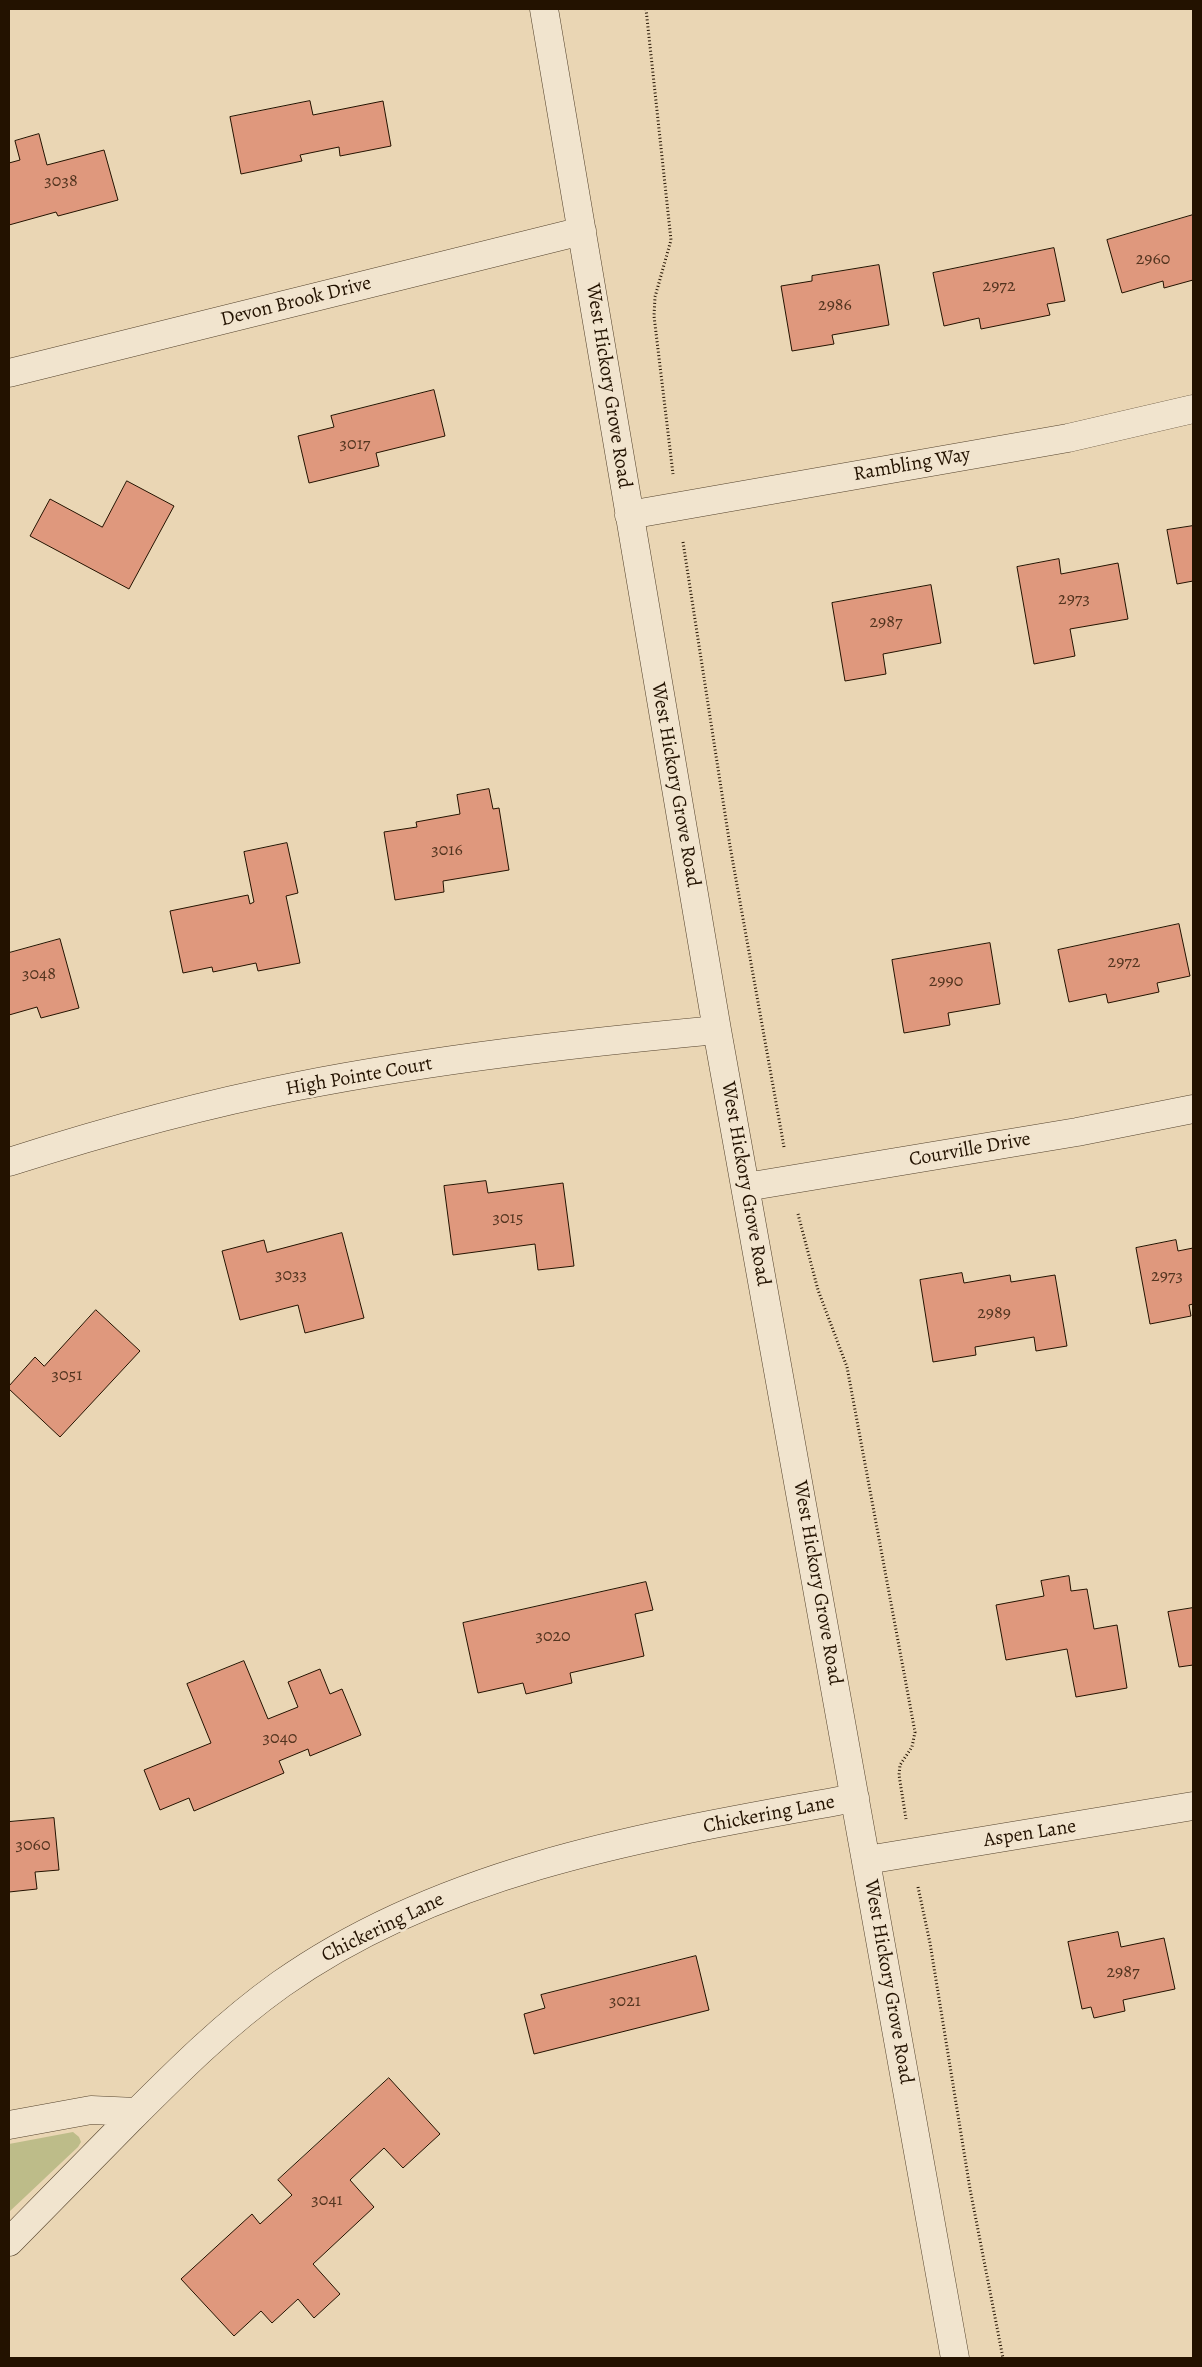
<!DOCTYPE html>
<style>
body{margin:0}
#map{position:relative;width:1202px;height:2367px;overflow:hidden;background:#ead6b4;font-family:Alegreya,serif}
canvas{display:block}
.frame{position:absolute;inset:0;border:10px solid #231200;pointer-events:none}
</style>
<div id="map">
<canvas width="1202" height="2367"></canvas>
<div class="frame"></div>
</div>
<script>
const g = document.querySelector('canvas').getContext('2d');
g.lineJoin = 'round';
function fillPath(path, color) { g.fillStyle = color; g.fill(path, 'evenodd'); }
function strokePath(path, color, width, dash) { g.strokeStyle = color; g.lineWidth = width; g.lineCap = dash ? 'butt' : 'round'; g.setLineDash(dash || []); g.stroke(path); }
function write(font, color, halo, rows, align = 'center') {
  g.font = font + ' Alegreya,serif'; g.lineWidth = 5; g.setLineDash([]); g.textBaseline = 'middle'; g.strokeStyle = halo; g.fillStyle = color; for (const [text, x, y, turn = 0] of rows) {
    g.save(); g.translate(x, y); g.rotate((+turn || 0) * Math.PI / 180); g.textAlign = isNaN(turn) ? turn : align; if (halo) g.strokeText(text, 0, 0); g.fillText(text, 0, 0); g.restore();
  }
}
fillPath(new Path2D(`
 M73,2132L79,2137L81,2142L78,2147L9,2212V2144Z`), '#bdbc89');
const building = new Path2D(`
 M310,101L313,115L383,101L391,146L340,156L339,147L300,155L302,161L241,174L230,117Z
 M39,134L47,165L104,150L118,200L58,216L56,212L9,225V163L20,160L15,141Z
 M1193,215V280L1164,288L1163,281L1122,293L1107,240Z
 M1054,248L1065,301L1047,304L1050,315L981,329L979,318L944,326L933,273Z
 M879,265L889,325L832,335L834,344L792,351L781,286L812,281V276Z
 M434,390L445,436L376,453L379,466L309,483L298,436L334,427L331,416Z
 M127,481L174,506L129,589L30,536L50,499L102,527Z
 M1193,526V581L1177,584L1167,530Z
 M1059,559L1061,574L1118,563L1128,619L1070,629L1075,656L1034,664L1017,567Z
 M931,585L941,643L883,654L886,674L845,681L832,603Z
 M489,789L493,809L499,808L509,870L443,881L444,892L395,900L384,832L417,827L416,822L460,814L457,795Z
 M287,843L298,893L286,896L300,963L258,971L256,963L213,972L212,967L183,973L170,911L248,895L250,904L254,902L244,852Z
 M1179,924L1190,976L1157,983L1159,992L1108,1003L1106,994L1069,1002L1058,950Z
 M60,939L79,1008L41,1018L37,1007L9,1015V953Z
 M990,943L1000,1004L948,1013L950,1025L904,1033L892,960Z
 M486,1181L488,1193L563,1183L574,1266L538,1270L535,1244L453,1255L444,1186Z
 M342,1233L364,1318L305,1333L298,1305L240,1320L222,1251L264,1240L267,1252Z
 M1176,1240L1178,1251L1193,1248V1304L1189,1305L1191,1316L1150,1324L1136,1248Z
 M962,1273L964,1283L1010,1275L1011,1282L1055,1275L1067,1346L1036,1351L1034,1337L975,1347L976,1355L933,1362L920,1280Z
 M96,1310L140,1351L60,1437L9,1389V1386L35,1357L44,1366Z
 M1069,1576L1071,1591L1087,1589L1094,1629L1117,1625L1127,1688L1076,1697L1067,1649L1006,1660L996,1605L1044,1596L1041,1581Z
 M646,1582L653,1610L635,1614L644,1656L570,1673L572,1683L526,1694L523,1683L478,1693L463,1623Z
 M1193,1608V1665L1179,1667L1168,1612Z
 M244,1661L268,1719L298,1707L288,1682L320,1669L330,1694L342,1689L361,1735L310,1756L308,1749L279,1761L284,1773L194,1811L189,1798L160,1810L144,1770L211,1743L187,1684Z
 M54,1818L59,1870L35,1872L37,1889L9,1892V1822Z
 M1118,1932L1121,1947L1164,1938L1175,1989L1123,2000L1125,2011L1094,2018L1091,2007L1082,2009L1068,1942Z
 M696,1956L709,2010L534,2054L524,2014L545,2008L541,1995Z
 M389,2078L440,2134L403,2168L384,2148L350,2180L374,2207L313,2264L340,2294L314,2318L298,2299L272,2323L261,2311L234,2336L181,2279L252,2214L260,2224L292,2195L278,2180Z`);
fillPath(building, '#df987d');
strokePath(building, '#231200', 1);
const minor = new Path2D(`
 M544,9L717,1030L955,2358
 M9,373L582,231
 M629,515L1068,438L1193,409
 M9,1162C103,1132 200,1105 298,1086C436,1059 577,1043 717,1030
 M746,1187L1077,1132L1193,1109
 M867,1860L1193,1806
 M9,2125L91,2110L137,2112
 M9,2242C49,2201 90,2160 130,2119C179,2070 225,2024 281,1984C448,1866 658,1834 855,1798`);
strokePath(minor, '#55432d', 29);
strokePath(new Path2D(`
 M646,9L671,240L655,297L654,316L673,474
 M683,542L730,846L784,1147
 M798,1214L818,1290L847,1367L915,1732L912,1747L900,1765L899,1775L906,1819
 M918,1887L930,1943L970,2189L1003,2358`), '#231200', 3, [1, 2.5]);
strokePath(minor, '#f1e4ce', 28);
write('18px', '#52341f', null, [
 ["3038",61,182],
 ["2960",1153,260],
 ["2972",999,287],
 ["2986",835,306],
 ["3017",355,445],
 ["2973",1074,600],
 ["2987",886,623],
 ["3016",447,851],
 ["2972",1124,963],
 ["3048",39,975],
 ["2990",946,982],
 ["3015",508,1219],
 ["3033",291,1276],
 ["2973",1167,1277],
 ["2989",994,1314],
 ["3051",67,1376],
 ["3020",553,1637],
 ["3040",280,1739],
 ["3060",33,1846],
 ["2987",1123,1973],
 ["3021",625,2002],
 ["3041",327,2201]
]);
write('20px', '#231200', '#f1e4ce', [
 ["Devon Brook Drive",296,302,-14],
 ["West Hickory Grove Road",608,386,81],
 ["Rambling Way",912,465,-10],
 ["West Hickory Grove Road",675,785,80],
 ["High Pointe Court",359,1077,-10],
 ["Courville Drive",970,1150,-10],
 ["West Hickory Grove Road",745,1184,80],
 ["West Hickory Grove Road",817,1583,80],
 ["Chickering Lane",769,1815,-11],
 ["Aspen Lane",1030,1834,-9],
 ["Chickering Lane",383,1928,-26],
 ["West Hickory Grove Road",888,1982,80]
]);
</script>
